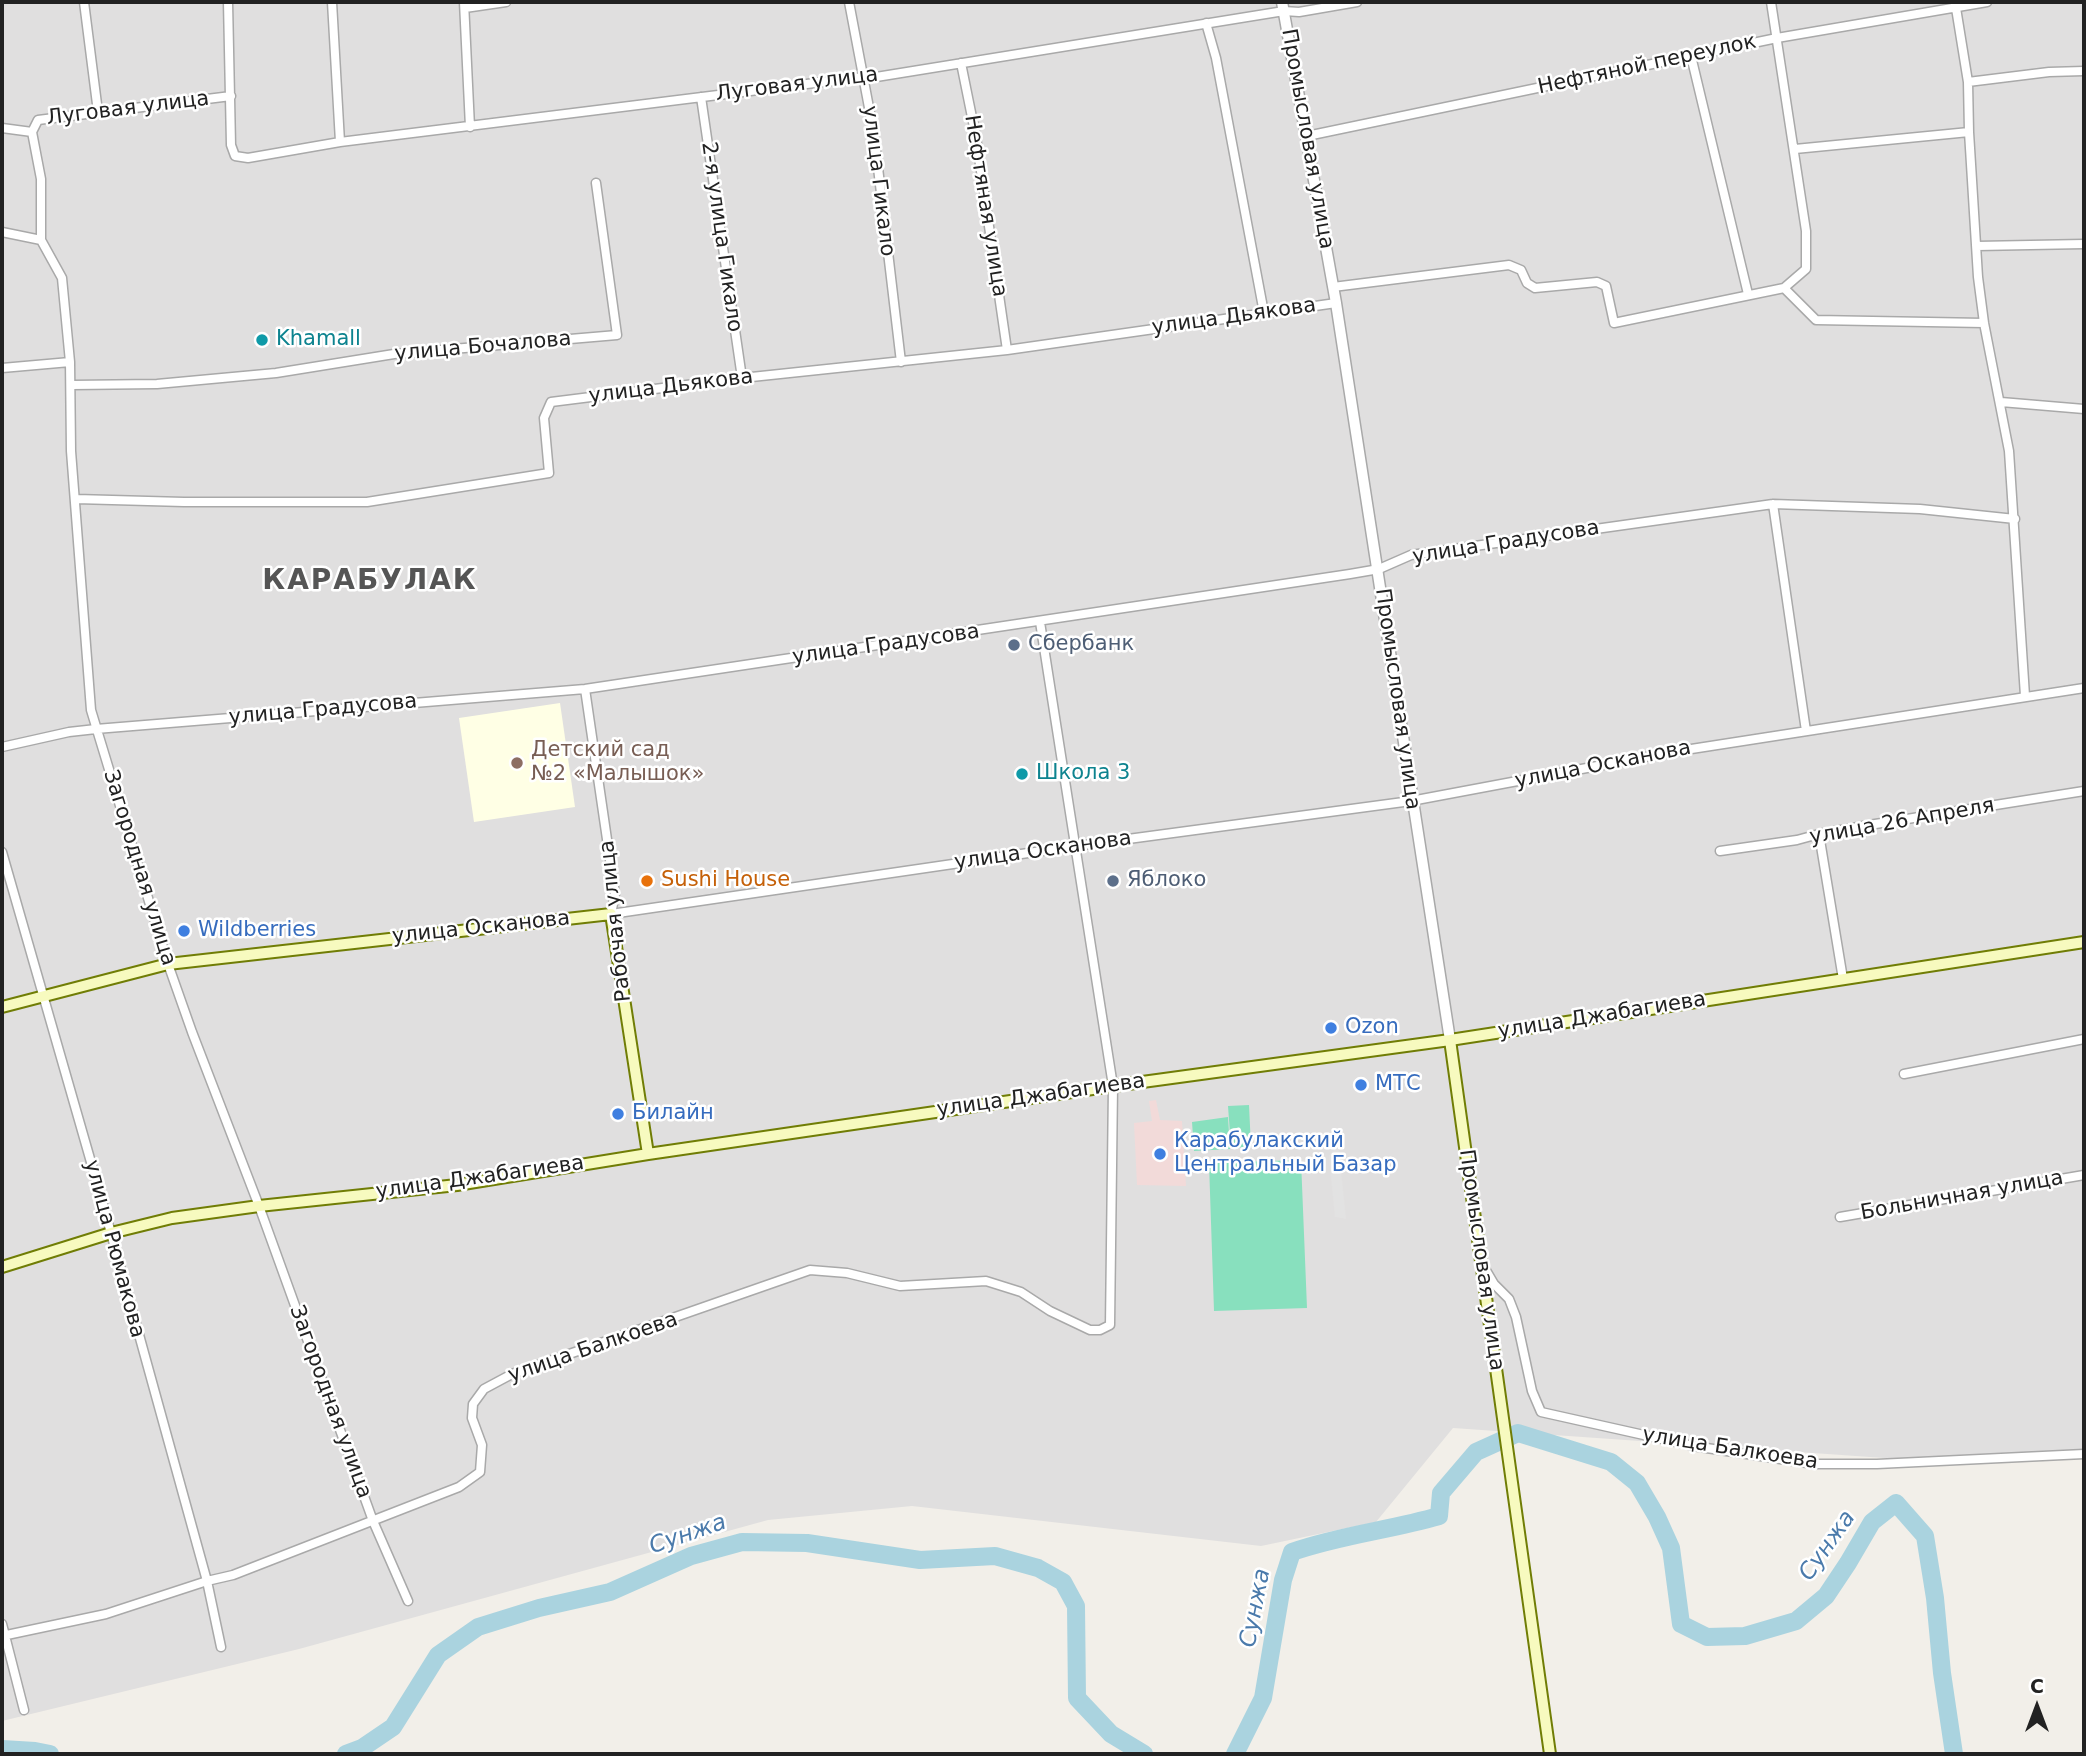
<!DOCTYPE html>
<meta charset="utf-8">
<style>
body{margin:0}
#map{position:relative;width:2086px;height:1756px;overflow:hidden;background:#f2efe9;font-family:"DejaVu Sans",sans-serif}
canvas{display:block}
.frame{position:absolute;inset:0;border:4px solid #222;pointer-events:none}
.north{position:absolute;left:2002px;top:1672px;width:70px;height:70px;-webkit-text-stroke:5px #fff;paint-order:stroke;rotate:0deg;font-size:19px;font-weight:700;line-height:28px;text-align:center;color:#222}
.north::after{content:'';display:block;margin:auto;width:24px;height:32px;background:#222;clip-path:polygon(50% 0,100% 100%,50% 72%,0 100%)}
</style>
<div id="map">
<canvas width="2086" height="1756"></canvas>
<div class="frame"></div>
<div class="north">С</div>
</div>
<script>
const g = document.querySelector('canvas').getContext('2d');
g.lineJoin = 'round';
function fillPath(path, color) { g.fillStyle = color; g.fill(path, 'evenodd'); }
function strokePath(path, color, width, dash) { g.strokeStyle = color; g.lineWidth = width; g.lineCap = dash ? 'butt' : 'round'; g.setLineDash(dash || []); g.stroke(path); }
function write(font, color, halo, rows, align = 'center') {
  g.font = font + ' "DejaVu Sans",sans-serif'; g.lineWidth = 5; g.setLineDash([]); g.textBaseline = 'middle'; g.strokeStyle = halo; g.fillStyle = color; for (const [text, x, y, turn = 0] of rows) {
    g.save(); g.translate(x, y); g.rotate((+turn || 0) * Math.PI / 180); g.textAlign = isNaN(turn) ? turn : align; if (halo) g.strokeText(text, 0, 0); g.fillText(text, 0, 0); g.restore();
  }
}
fillPath(new Path2D(`
 M2,2H2084V1454L1899,1459L1453,1428L1376,1522L1261,1546L912,1506L768,1520L299,1649L2,1721Z`), '#e0dfdf');
fillPath(new Path2D(`
 M1156,1100L1160,1120L1182,1121L1186,1186L1137,1185L1134,1123L1152,1121L1149,1101Z`), '#f2dad9');
fillPath(new Path2D(`
 M560,703L575,807L474,822L459,718Z`), '#ffffe5');
fillPath(new Path2D(`
 M1249,1105L1251,1147L1231,1148L1228,1106Z
 M1228,1117L1230,1149L1194,1151L1192,1122Z
 M1301,1160L1307,1308L1214,1311L1209,1163Z`), '#88e0be');
fillPath(new Path2D(`
 M1338,1143L1346,1219L1335,1217L1329,1156Z`), '#e2e2e2');
strokePath(new Path2D(`
 M2,1749L35,1751L50,1754
 M346,1754L362,1748L393,1727L438,1655L478,1627L539,1608L610,1592L691,1556L742,1542L807,1543L920,1560L995,1556L1038,1568L1063,1582L1076,1606L1077,1698L1111,1734L1144,1754
 M1235,1754L1263,1698L1283,1580L1292,1552C1340,1535 1391,1530 1439,1516L1441,1493L1476,1452L1518,1433L1611,1462L1637,1483L1657,1517L1671,1548L1681,1624L1707,1637L1745,1636L1796,1621L1826,1596L1848,1563L1872,1522L1896,1503L1925,1536L1935,1598L1942,1673L1954,1754`), '#aad3df', 18);
const minor = new Path2D(`
 M84,2L98,112
 M228,2L231,145L235,156L248,158L340,142L863,77L870,78L1284,11L1299,12L1357,2
 M332,2L340,142
 M464,2L470,127
 M849,2L874,134L901,362
 M1771,2L1806,231V269L1784,288
 M465,8L506,2
 M1956,8L1968,82L1969,132L1978,277L1984,323L2009,451L2025,696
 M1206,23L1216,58L1264,313
 M1691,56L1748,294
 M961,63L976,137L1007,350
 M1968,82L2049,72L2084,71
 M701,97L742,378
 M2,128L32,132
 M32,132L41,179V240L62,278L70,362L71,451L91,710L168,964L192,1032L259,1206L373,1521L408,1601
 M32,132L38,120L231,96
 M1307,136L1777,38L1987,2
 M1795,149L1969,132
 M2,232L41,240
 M1977,246L2084,244
 M1333,287L1509,265L1521,270L1527,283L1535,288L1597,282L1606,286L1614,323L1784,288L1816,320L1984,323
 M2,368L70,362
 M72,385L157,384L276,373L394,354L617,335L596,183
 M2001,402L2084,409
 M76,499L184,502H367L549,473L544,418L551,402L742,378L1007,350L1336,303
 M1773,504L1806,731
 M585,689L615,894L611,914L1076,846L1411,801L1672,752L2084,688
 M2,747L69,732L96,729L585,689L1350,574L1379,569L1411,555L1773,504L1920,509L2015,519
 M1819,834L1843,979
 M1720,851L1797,840L1819,834L1869,825L2084,791
 M2,852L101,1197L207,1581L221,1647
 M1904,1074L2084,1039
 M1840,1217L2084,1175
 M1484,1267L1494,1284L1509,1299L1516,1317L1532,1391L1541,1412L1693,1446L1814,1464H1877L2084,1454
 M2,1624L24,1710
 M2,1636L106,1614L207,1581L233,1575L459,1487L480,1472L482,1445L472,1418L473,1404L484,1389L512,1374L810,1270L847,1273L900,1286L986,1281L1021,1292L1050,1311L1090,1330H1100L1110,1325L1113,1086L1040,622`);
const tertiary = new Path2D(`
 M1282,2L1336,303L1450,1040`);
const secondary = new Path2D(`
 M2,1007L168,964L611,914L648,1154
 M1450,1040L1550,1754
 M2,1267L111,1233L172,1218L259,1206L457,1185L648,1154L1113,1086L1450,1040L2084,942`);
strokePath(minor, '#a9a9a9', 11);
strokePath(tertiary, '#a9a9a9', 13);
strokePath(secondary, '#707d05', 14);
strokePath(minor, '#fff', 8);
strokePath(tertiary, '#fff', 10);
strokePath(secondary, '#f7fabf', 10);
for (const [x, y, r, color] of [
 [262,340,7,"#0f9aa8"],
 [1014,645,7,"#5c6f8a"],
 [517,763,7,"#8d6e63"],
 [1022,774,7,"#0f9aa8"],
 [647,881,7,"#e8710a"],
 [1113,881,7,"#5c6f8a"],
 [184,931,7,"#3f7fe0"],
 [1331,1028,7,"#3f7fe0"],
 [1361,1085,7,"#3f7fe0"],
 [618,1114,7,"#3f7fe0"],
 [1160,1154,7,"#3f7fe0"]
]) { const dot = new Path2D(); dot.arc(x, y, r, 0, 2 * Math.PI); g.fillStyle = color; g.fill(dot); strokePath(dot, '#fff', 2.5); }
write('21px', '#222', '#fff', [
 ["Нефтяной переулок",1647,65,-12],
 ["Луговая улица",797,85,-7],
 ["Луговая улица",128,109,-7],
 ["Промысловая улица",1307,139,80],
 ["улица Гикало",878,181,83],
 ["Нефтяная улица",985,206,81],
 ["2-я улица Гикало",721,237,82],
 ["улица Дьякова",1234,317,-8],
 ["улица Бочалова",483,347,-5],
 ["улица Дьякова",671,387,-7],
 ["улица Градусова",1506,543,-9],
 ["улица Градусова",886,645,-8],
 ["Промысловая улица",1397,699,82],
 ["улица Градусова",323,710,-5],
 ["улица Осканова",1603,765,-11],
 ["улица 26 Апреля",1902,822,-10],
 ["улица Осканова",1043,851,-8],
 ["Загородная улица",139,868,73],
 ["Рабочая улица",616,921,-96],
 ["улица Осканова",481,928,-6],
 ["улица Джабагиева",1602,1016,-9],
 ["улица Джабагиева",1041,1096,-8],
 ["улица Джабагиева",480,1178,-8],
 ["Больничная улица",1962,1196,-10],
 ["улица Рюмакова",114,1249,75],
 ["Промысловая улица",1481,1260,82],
 ["улица Балкоева",593,1348,-19],
 ["Загородная улица",330,1402,70],
 ["улица Балкоева",1730,1449,9]
]);
write('21px', '#0d838f', '#fff', [
 ["Khamall",276,340],
 ["Школа 3",1036,774]
], 'left');
write('21px', '#4e5e75', '#fff', [
 ["Сбербанк",1028,645],
 ["Яблоко",1127,881]
], 'left');
write('21px', '#785e54', '#fff', [
 ["Детский сад",531,751],
 ["№2 «Малышок»",531,775]
], 'left');
write('21px', '#c56008', '#fff', [
 ["Sushi House",661,881]
], 'left');
write('21px', '#366cbe', '#fff', [
 ["Wildberries",198,931],
 ["Ozon",1345,1028],
 ["МТС",1375,1085],
 ["Билайн",632,1114],
 ["Карабулакский",1174,1142],
 ["Центральный Базар",1174,1166]
], 'left');
write('italic 23px', '#4a7aab', '#fff', [
 ["Сунжа",688,1535,-19],
 ["Сунжа",1828,1546,-55],
 ["Сунжа",1256,1608,-79]
]);
g.letterSpacing = '2px';
write('bold 28px', '#555', '#fff', [
 ["КАРАБУЛАК",370,582]
]);
g.letterSpacing = '0px';
</script>
